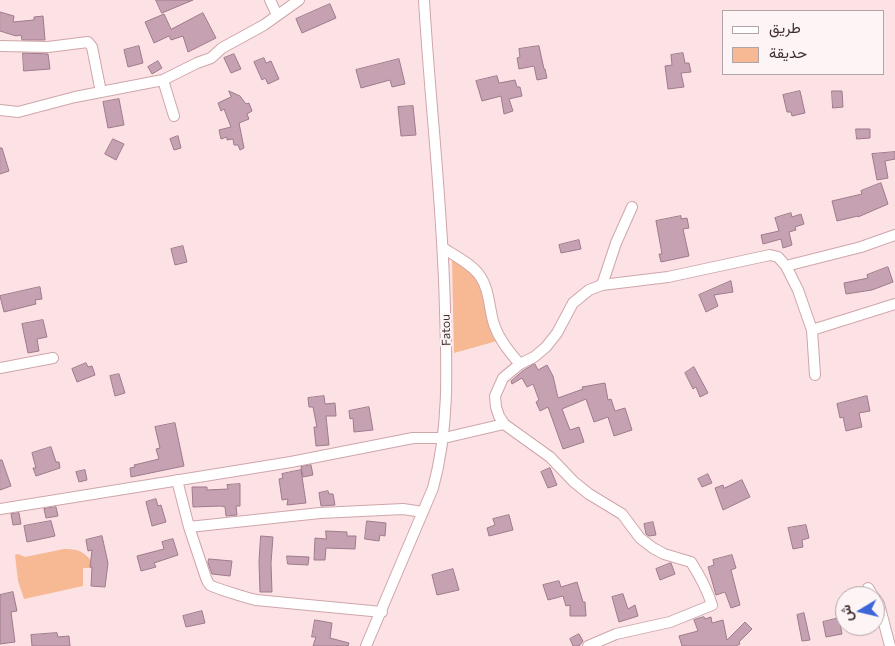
<!DOCTYPE html>
<meta charset="utf-8">
<style>
body{margin:0}
#map{position:relative;width:895px;height:646px;overflow:hidden;background:#fce2e5;font-family:Commissioner,Vazirmatn,sans-serif}
canvas{display:block}
.legend{position:absolute;left:722px;top:10px;width:162px;height:65px;box-sizing:border-box;background:#fdf4f5;border:1px solid #b1a5a7;margin:0;padding:6px 9px;list-style:none;font-size:15px;color:#402f31}
.legend li{display:flex;align-items:center;gap:10px;height:25px}
.legend b{width:25px;border:1px solid #b1a5a7}
.north{position:absolute;left:835px;top:586px;width:50px;height:50px;box-sizing:border-box;background:#fdf4f5;border:1px solid #b1a5a7;border-radius:50%;rotate:261deg;font-size:14px;font-weight:700;line-height:20px;text-align:center;color:#402f31}
.north::after{content:'';display:block;margin:auto;width:18px;height:22px;background:#3c66d7;clip-path:polygon(50% 0,100% 100%,50% 72%,0 100%)}
</style>
<div id="map">
<canvas width="895" height="646"></canvas>
<ul class="legend">
<li><b style="height:6px;background:#fff"></b>طريق</li>
<li><b style="height:14px;background:#f6b994"></b>حديقة</li>
</ul>
<div class="north">ش</div>
</div>
<script>
const g = document.querySelector('canvas').getContext('2d');
g.lineJoin = 'round';
function fillPath(path, color) { g.fillStyle = color; g.fill(path, 'evenodd'); }
function strokePath(path, color, width, dash) { g.strokeStyle = color; g.lineWidth = width; g.lineCap = dash ? 'butt' : 'round'; g.setLineDash(dash || []); g.stroke(path); }
function write(font, color, halo, rows, align = 'center') {
  g.font = font + ' Commissioner,sans-serif'; g.lineWidth = 4; g.setLineDash([]); g.textBaseline = 'middle'; g.strokeStyle = halo; g.fillStyle = color; for (const [text, x, y, turn = 0] of rows) {
    g.save(); g.translate(x, y); g.rotate((+turn || 0) * Math.PI / 180); g.textAlign = isNaN(turn) ? turn : align; if (halo) g.strokeText(text, 0, 0); g.fillText(text, 0, 0); g.restore();
  }
}
fillPath(new Path2D(`
 M453,257L479,278L487,314L497,341L454,353L452,259Z
 M64,549C80,549 84,552 94,564L93,568H83V586L24,599L18,581L15,555L18,554L25,557Z`), '#f6b994');
const building = new Path2D(`
 M156,0H193L162,13Z
 M330,4L336,18L302,33L296,19Z
 M0,12L14,16L13,22L34,20V17L43,16L45,40H22L21,35L16,36L0,31Z
 M203,13L216,38L188,52L183,36L171,40L169,36L154,43L145,22L164,14L171,29Z
 M139,46L143,63L128,67L124,50Z
 M539,46L544,69H545L547,78L537,80L534,66L519,69L517,58L520,57L519,49Z
 M23,53L48,54L50,69L24,71Z
 M683,53L685,63H689L691,72L681,73L684,87L668,89L665,66L672,65L671,55Z
 M234,54L241,69L231,73L224,58Z
 M264,58L266,63L271,61L279,79L268,84L265,78L262,80L254,62Z
 M399,59L405,84L392,87L390,80L361,88L356,70Z
 M158,61L162,68L152,74L148,67Z
 M497,76L499,83L515,80L517,87H520L522,96L509,99L513,111L504,114L501,96L482,101L476,81Z
 M229,91L240,96L246,104L249,103L252,111L247,114L249,119L239,123L244,148L240,150L238,145H234L233,139L227,140V137L221,139L219,130L231,127L224,109L221,111L218,103L231,97Z
 M800,91L805,113L792,116L791,112H787L783,95Z
 M832,91H842L843,107L833,108Z
 M119,99L124,125L108,128L103,102Z
 M413,106L416,135L401,136L398,107Z
 M856,129H870V138L857,139Z
 M178,136L181,148L174,150L170,139Z
 M113,139L124,144L116,160L105,154Z
 M0,148H2L9,171L0,174Z
 M895,152V159L885,161L888,178L877,180L872,154Z
 M881,183L888,204L858,217V216L837,221L832,201L862,194L861,191Z
 M791,213L792,217L801,214L804,224L795,227L796,230L789,232L792,245L783,248L781,239L763,244L761,235L779,231L775,218Z
 M681,216V219L687,218L689,228L683,229L689,256L661,262L659,254H662L656,221Z
 M579,240L581,249L561,253L559,245Z
 M183,246L187,262L175,265L171,249Z
 M888,267L893,282L872,290L846,294L844,283L868,278L867,275Z
 M731,281L733,292L714,295L718,306L706,312L699,295Z
 M40,287L42,299L35,300L36,304L4,312L0,296Z
 M43,320L47,337L37,339L39,351L28,353L22,324Z
 M86,363L88,367L92,366L95,375L77,382L72,369Z
 M535,364L538,370L547,365L553,376L558,398L583,389L582,387L605,383L608,400L611,399L615,411L625,408L632,430L614,436L608,417L594,422L586,399L562,409L570,430L579,427L584,442L563,449L548,407L540,411L536,402L539,400L533,384L527,387L522,378L512,384L511,381L524,370Z
 M694,367L708,393L700,397L696,387L693,389L685,373Z
 M119,374L125,393L115,396L110,376Z
 M324,396L325,404L335,403L336,416H326L329,445L316,446L314,427H317L313,407H309L308,398Z
 M867,396L870,411L859,413L862,427L846,431L843,417L840,418L837,404Z
 M369,407L373,430L354,432L353,418L350,419L349,411Z
 M175,423L184,466L131,477L130,468L135,467L134,465L159,459L156,449L160,448L155,427Z
 M51,447L56,462H59L60,468L36,476L33,468H36L32,453Z
 M0,460H2L11,486L0,490Z
 M311,465L313,475L303,477L301,467Z
 M550,468L557,485L548,488L541,472Z
 M85,470L87,480L79,482L76,472Z
 M301,470L306,503L287,505L288,499L282,500L279,479L283,478L282,474Z
 M708,474L712,483L702,487L698,479Z
 M742,480L750,497L723,510L715,488L723,485L724,488Z
 M240,484V506H236L237,515L226,516L225,507L221,506L193,507L192,487H207V490L228,489L227,485Z
 M328,491L329,494H333L335,505L321,506L319,493Z
 M156,499L158,506L161,505L166,522L152,526L146,502Z
 M56,507L58,516L46,518L44,509Z
 M19,513L21,524L13,525L11,514Z
 M509,515L513,530L489,536L487,528L495,525L493,519Z
 M51,521L55,536L27,542L24,526Z
 M367,521L386,523L385,536L380,535L379,541L365,539Z
 M653,522L656,535L649,536L646,534L644,524Z
 M806,525L809,538L802,540L803,547L793,549L788,528Z
 M326,531L347,532V536H356L355,549L326,548L325,560H314L315,538L326,539Z
 M102,536L108,563L105,587L91,586L92,567H90L92,550L88,551L86,540Z
 M261,536L273,537L271,563L272,592H260L259,562Z
 M173,539L178,555L154,563L156,567L141,571L137,556L164,549L162,542Z
 M732,555L736,568L731,570L740,605L731,608L725,592L716,595L708,567L714,565L713,560Z
 M287,556L309,557L308,565L288,564Z
 M209,559L232,561L230,576L212,574L208,563Z
 M671,563L675,574L660,580L656,569Z
 M453,569L459,590L437,595L432,575Z
 M559,581L561,587L577,582L583,602H585L586,616H570V605L566,606L563,596L548,600L543,585Z
 M13,592L17,611L11,612L15,642L0,644V595Z
 M623,594L628,609L635,605L638,616L619,622L612,597Z
 M202,611L205,623L186,627L183,616Z
 M804,613L810,640L802,641L797,615Z
 M704,617L705,619L711,617L712,623L723,620L727,640L745,622L752,629L739,642L740,644L735,646H682L679,636L698,631L694,620Z
 M839,618L842,634L826,637L823,622Z
 M315,620L332,623L330,638L349,643L348,646H313L316,637H312Z
 M57,633L58,637L69,636L70,646H32L31,635Z
 M579,634L583,641L579,646H573L570,639Z`);
fillPath(building, '#c6a1b1');
strokePath(building, '#9e7b8b', 1);
const minor = new Path2D(`
 M270,0L277,15
 M0,46L48,47L88,42L92,47L101,92
 M163,80L174,116
 M0,110L18,112L75,97L163,80L197,63L211,58L222,48L264,25L299,0
 M443,248C455,256 472,264 480,276C489,289 489,306 493,321C497,336 509,352 520,364
 M786,266L861,247L895,235
 M602,285L616,243L632,207
 M812,330L895,304
 M0,368L53,358
 M177,480L189,527L206,578C207,581 208,583 210,585C214,588 251,599 256,600L382,612
 M0,509L291,462L413,438H444L504,424
 M189,527L320,513L403,509L423,512
 M868,588L873,596
 M875,598L879,604L890,646
 M366,646L433,488C449,430 447,370 445,311C443,207 430,104 424,0
 M588,646L616,634L670,622L712,605C707,589 700,576 691,562L664,554L653,548L640,538L622,514L589,494L574,482L550,457L504,424L499,416L496,407L495,396L503,378L520,364L534,357L546,347L557,333L573,303L589,290L602,285L668,277L770,255L778,257L786,266L798,290L812,330L815,375`);
strokePath(minor, '#cfa6aa', 12);
strokePath(minor, '#fff', 10);
write('12px', '#402f31', '#fdf4f5', [
 ["Fatou",446,330,-92]
]);
</script>
